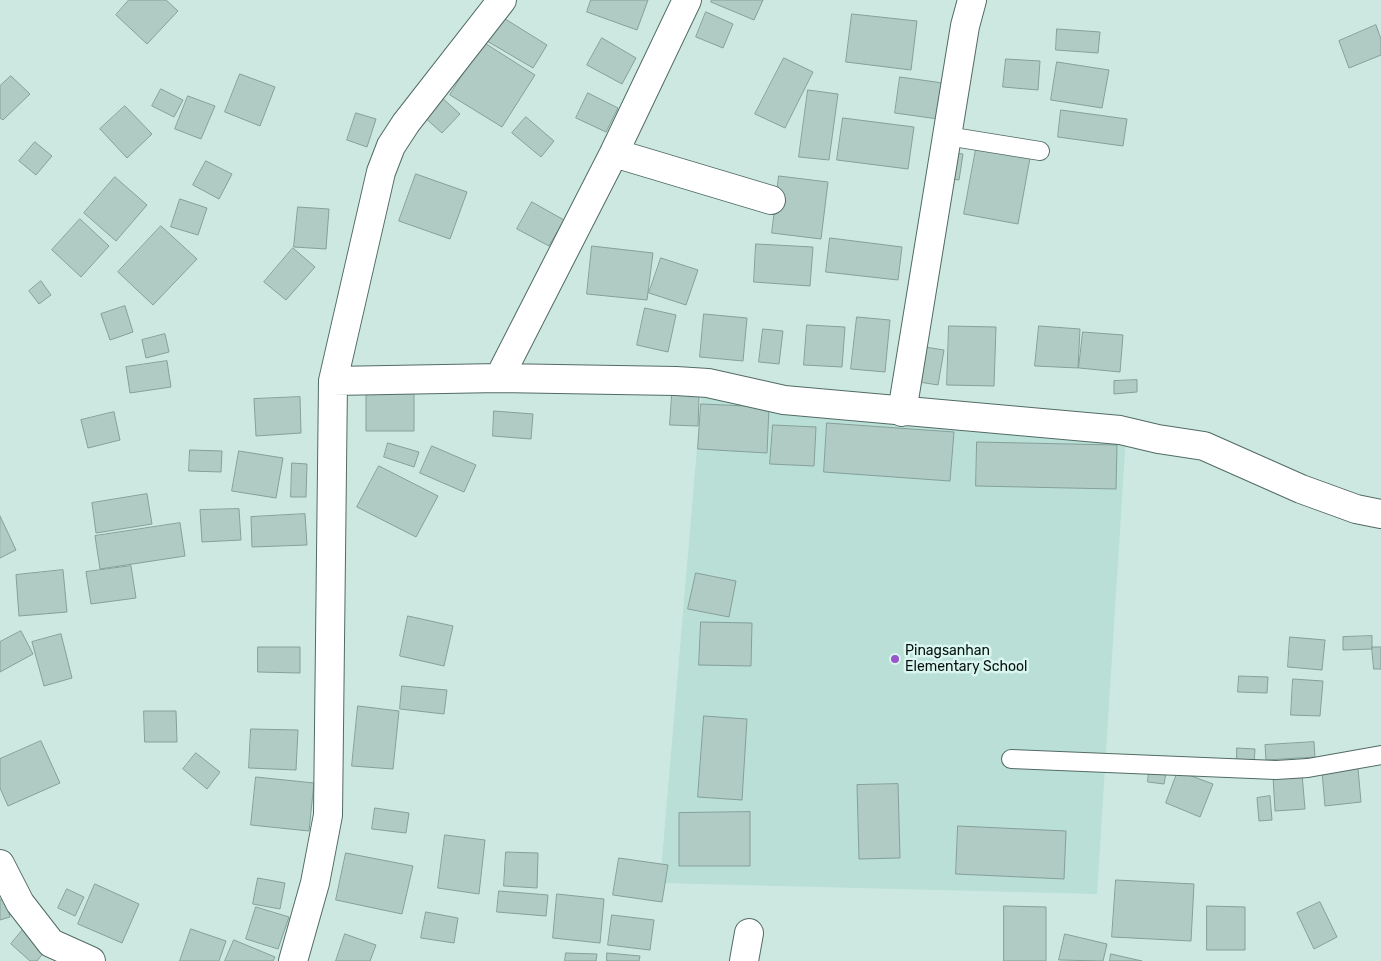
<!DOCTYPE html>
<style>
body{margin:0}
canvas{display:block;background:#cce8e1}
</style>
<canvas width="1381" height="961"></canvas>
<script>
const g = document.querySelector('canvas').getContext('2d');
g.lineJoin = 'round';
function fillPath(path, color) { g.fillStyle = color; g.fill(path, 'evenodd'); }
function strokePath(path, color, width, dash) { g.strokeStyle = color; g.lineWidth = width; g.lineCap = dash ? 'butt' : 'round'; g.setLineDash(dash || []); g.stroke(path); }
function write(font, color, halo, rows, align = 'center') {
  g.font = font + ' Rubik,sans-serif'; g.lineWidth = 5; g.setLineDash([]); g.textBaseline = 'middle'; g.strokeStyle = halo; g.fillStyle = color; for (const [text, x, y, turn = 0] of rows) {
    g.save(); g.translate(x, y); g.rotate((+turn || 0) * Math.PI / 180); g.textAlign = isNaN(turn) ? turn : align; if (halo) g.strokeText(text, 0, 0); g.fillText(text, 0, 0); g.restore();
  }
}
fillPath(new Path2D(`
 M702,389L1126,435L1097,894L660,883Z`), '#b9dfd6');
const building = new Path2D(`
 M129,0H166L178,11L147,44L116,15Z
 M591,0H648L637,30L587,12Z
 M712,0H763L754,20L711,2Z
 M706,12L733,24L723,48L696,37Z
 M852,14L917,21L911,70L846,62Z
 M502,17L547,45L533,68L487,41Z
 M1376,25L1381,39V55L1349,68L1339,41Z
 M1057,29L1100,32L1098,53L1056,50Z
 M602,38L636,58L622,84L587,65Z
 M483,42L535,75L502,127L450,95Z
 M784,58L813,72L785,128L755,114Z
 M1006,59L1040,61L1038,90L1003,87Z
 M1057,62L1109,70L1102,108L1051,100Z
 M240,74L275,87L260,126L225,112Z
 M11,76L30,94L3,120L0,118V86Z
 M900,77L943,83L938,119L895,113Z
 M161,89L183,100L174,117L152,106Z
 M808,90L838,94L829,160L799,157Z
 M588,93L618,108L606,132L576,118Z
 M188,96L215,106L201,139L175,129Z
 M440,96L460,114L442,133L423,116Z
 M125,106L152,134L127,158L100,129Z
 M1061,110L1127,119L1123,146L1058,137Z
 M356,113L376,119L367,147L347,140Z
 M526,117L554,141L541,157L512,133Z
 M843,118L914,127L908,169L837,160Z
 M35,142L52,156L36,175L19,161Z
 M976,149L1030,158L1018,224L964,214Z
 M948,152L963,154L959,180L945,178Z
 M206,161L232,174L219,199L193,185Z
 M416,174L467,192L450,239L399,221Z
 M779,176L828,182L821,239L772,233Z
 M115,177L147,205L116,241L84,213Z
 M180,199L207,208L198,235L171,227Z
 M532,202L564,220L549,246L517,229Z
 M298,207L329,209L326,249L294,247Z
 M80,219L109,246L81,277L52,250Z
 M161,226L197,259L153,305L118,272Z
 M830,238L902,247L898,280L826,272Z
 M756,244L813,247L810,286L754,282Z
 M592,246L653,253L647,300L587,294Z
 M293,248L315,267L286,300L264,282Z
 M661,258L698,270L686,305L649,293Z
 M41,281L51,295L39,304L29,291Z
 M125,306L133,332L110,340L101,314Z
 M645,308L676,315L668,352L637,345Z
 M704,314L747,318L743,361L700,357Z
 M857,317L890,320L885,372L851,369Z
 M807,325L845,327L842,367L804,365Z
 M949,326L996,327L994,386L947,385Z
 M1039,326L1080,329L1078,368L1035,366Z
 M763,329L783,331L779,364L759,362Z
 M1083,332L1123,335L1120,372L1079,368Z
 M165,334L169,352L146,358L142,340Z
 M925,347L944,350L938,385L919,382Z
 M167,361L171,387L130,393L126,367Z
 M1137,380V392L1114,394V381Z
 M414,391V431H366V392Z
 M672,395L699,396L698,426L670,425Z
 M300,397L301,433L256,436L254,399Z
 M701,404L769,407L767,453L698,449Z
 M494,411L533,414L531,439L493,436Z
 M114,412L120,440L88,448L81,420Z
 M827,423L954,432L950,481L824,472Z
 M773,425L816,427L814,466L770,464Z
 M977,442L1117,445L1116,489L976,486Z
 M388,443L419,452L414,467L384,457Z
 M432,446L476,465L464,492L420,473Z
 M190,450L222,451L221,472L189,471Z
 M239,451L283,458L276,498L232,491Z
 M292,463L307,464L306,497H291Z
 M379,466L438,496L416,537L357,507Z
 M147,494L152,524L96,533L92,503Z
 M239,509L241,540L202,542L200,510Z
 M305,514L307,545L252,547L251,517Z
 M0,516L16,550L0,558Z
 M180,523L185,556L100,569L95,536Z
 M131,566L136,598L91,604L86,572Z
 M63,570L67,612L19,616L16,575Z
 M696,573L736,581L729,617L688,609Z
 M408,616L453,626L444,666L400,656Z
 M701,622L752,623L751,666L699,665Z
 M21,631L33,654L0,672V642Z
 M61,634L72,678L44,686L32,642Z
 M1372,636V649L1343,650V637Z
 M1290,637L1325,640L1322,670L1288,667Z
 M258,647H300V673L258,672Z
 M1372,647H1381V669H1374Z
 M1239,676L1268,677L1267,693L1238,692Z
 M1293,679L1323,681L1320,716L1291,715Z
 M402,686L447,690L444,714L400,709Z
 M358,706L399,711L393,769L352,766Z
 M144,711H176L177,742H145Z
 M704,716L747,719L742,800L698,797Z
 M251,729L298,730L296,770L249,768Z
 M41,741L60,783L8,806L0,788V759Z
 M1314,742L1315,757L1266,760L1265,745Z
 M1237,748L1255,749L1254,765H1237Z
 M196,753L220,772L207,789L183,769Z
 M1358,768L1361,802L1325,806L1322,772Z
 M1149,771L1166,773L1164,784L1148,782Z
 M1178,771L1213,784L1200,817L1166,803Z
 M1302,774L1305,809L1275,811L1273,776Z
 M256,777L314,783L309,831L251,825Z
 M898,784L900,858L859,859L857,785Z
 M1270,796L1272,820L1259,821L1257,798Z
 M375,808L409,813L406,833L372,829Z
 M750,812V866H679V813Z
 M958,826L1066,831L1064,879L956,874Z
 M445,835L485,840L479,894L438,888Z
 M506,852L538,853L537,888L504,886Z
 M346,853L413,866L402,914L336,900Z
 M619,858L668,865L662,902L613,895Z
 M258,878L285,883L280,909L253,904Z
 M1116,880L1194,884L1191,941L1112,937Z
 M95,884L139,904L122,943L78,924Z
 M67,889L84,897L75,916L58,908Z
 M499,891L548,895L546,916L497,912Z
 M557,894L604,899L600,943L553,938Z
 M6,898L10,917L0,920V900Z
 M1320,902L1337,937L1314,949L1297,913Z
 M1004,906L1046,907V961H1004Z
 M1207,906L1245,907V950H1207Z
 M256,907L289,917L278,949L246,939Z
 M426,912L458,918L454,943L421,938Z
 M612,915L654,920L650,950L608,945Z
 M25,927L48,947L37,961H30L11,944Z
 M191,929L226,941L219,961H180Z
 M345,934L376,945L370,961H336Z
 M1065,934L1107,944L1103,961L1059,960Z
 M234,940L275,957L273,961H225Z
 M566,953L597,954L596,961H565Z
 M607,953L640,956L639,961H607Z
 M1111,954L1142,961H1110Z`);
fillPath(building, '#b0cbc4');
strokePath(building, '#85a099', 1);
const service = new Path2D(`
 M947,136L1040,151
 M1011,759L1276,770L1308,768L1381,755`);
const minor = new Path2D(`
 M614,153L771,200
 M499,378L614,153L687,0
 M333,381L499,378L676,381L708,383L784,400L1120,430L1158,439L1204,446L1301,489L1356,509L1381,514
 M902,412L965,26L972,0
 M0,864L20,903L51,943L91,961
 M293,961L315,883L328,815L333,381L381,172L391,146L406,123L502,0
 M744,961L749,933`);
strokePath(service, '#526b65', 20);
strokePath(minor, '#526b65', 30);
strokePath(service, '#fff', 18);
strokePath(minor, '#fff', 28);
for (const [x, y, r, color] of [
 [895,659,5,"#9956cb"]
]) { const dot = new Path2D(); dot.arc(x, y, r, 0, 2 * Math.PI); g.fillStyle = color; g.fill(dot); strokePath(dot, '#d9f6ef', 2); }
write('14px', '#06100e', '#d9f6ef', [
 ["Pinagsanhan",905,651],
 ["Elementary School",905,667]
], 'left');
</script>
